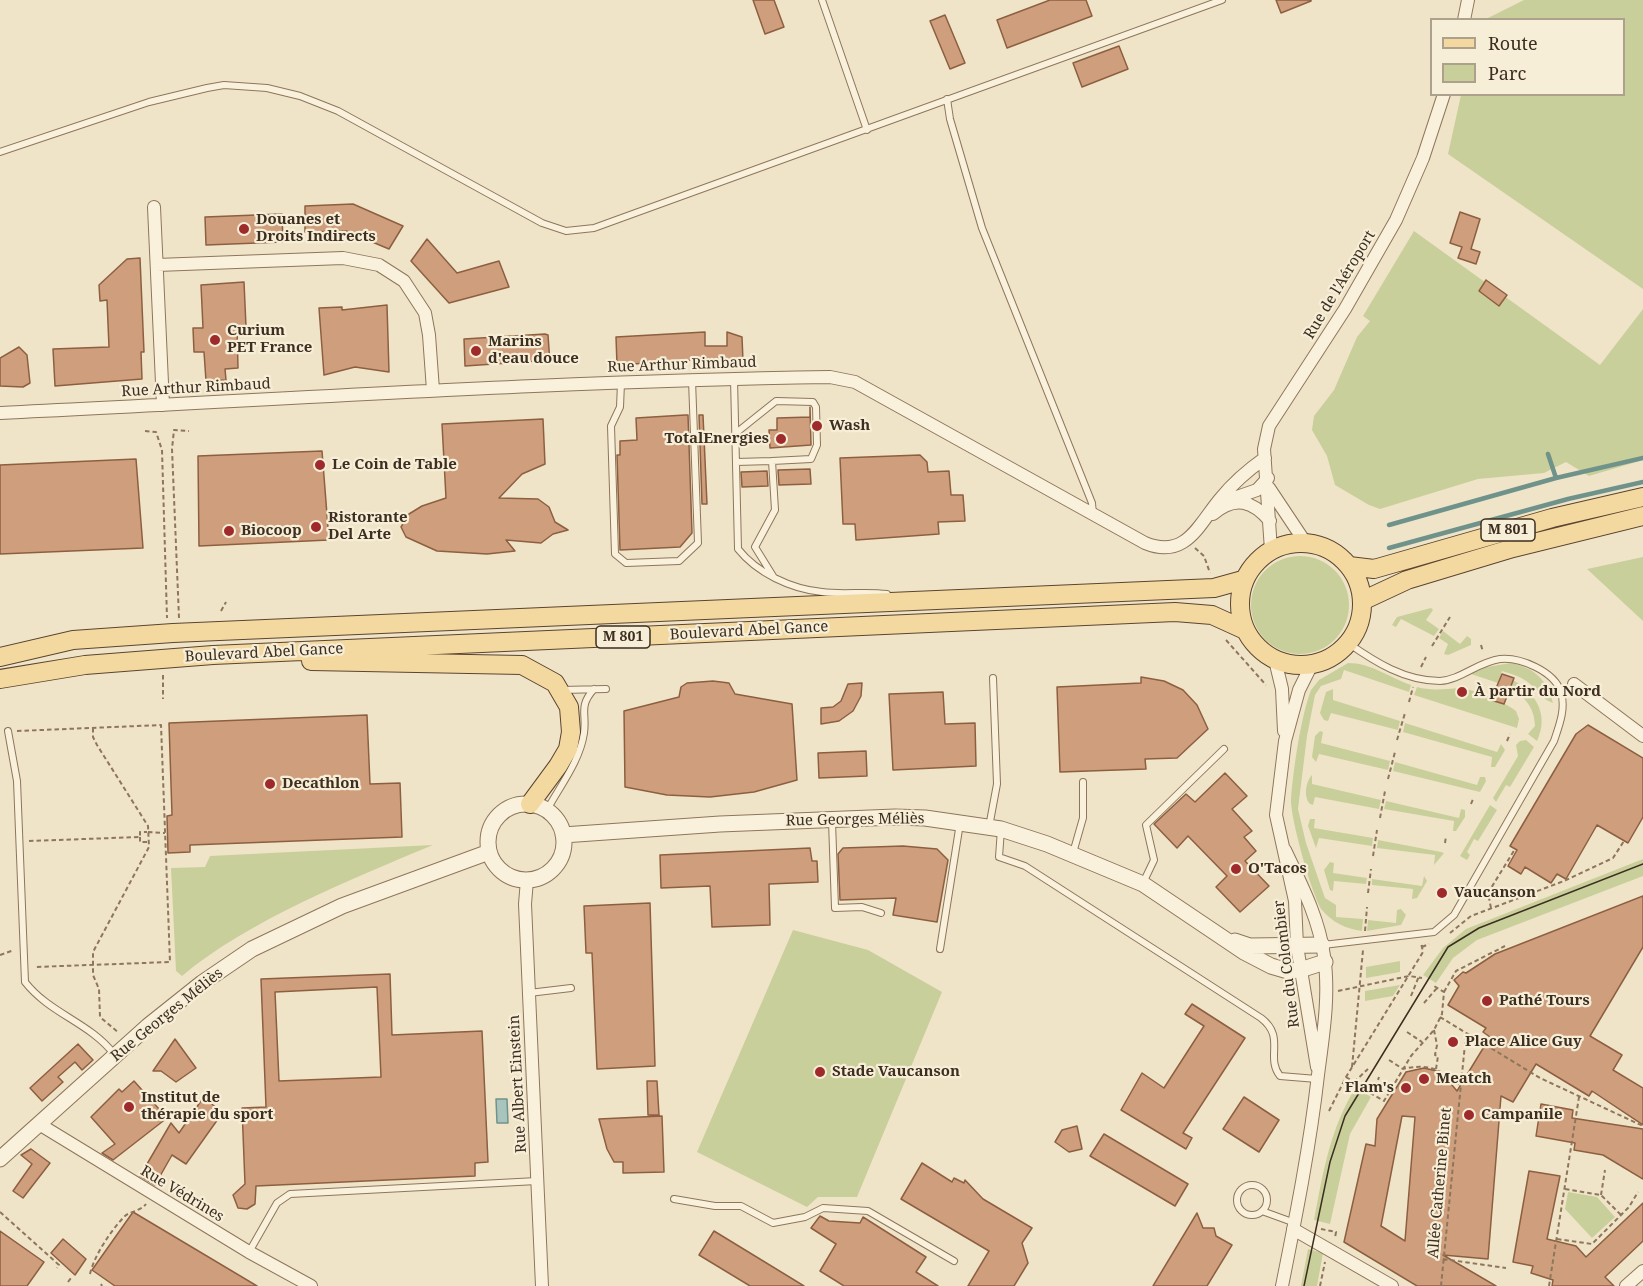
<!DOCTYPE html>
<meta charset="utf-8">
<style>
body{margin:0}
#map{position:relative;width:1643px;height:1286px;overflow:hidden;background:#f0e4c8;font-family:"Noto Serif",serif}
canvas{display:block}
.legend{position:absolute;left:1430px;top:18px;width:195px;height:78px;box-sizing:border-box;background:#f7eed8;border:2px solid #ada18e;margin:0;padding:8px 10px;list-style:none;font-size:18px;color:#3d2e20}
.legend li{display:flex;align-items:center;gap:12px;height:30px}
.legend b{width:30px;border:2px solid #ada18e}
</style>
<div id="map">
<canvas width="1643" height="1286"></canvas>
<ul class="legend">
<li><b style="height:8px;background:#f3d9a0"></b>Route</li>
<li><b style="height:16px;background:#c9cf9b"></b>Parc</li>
</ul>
</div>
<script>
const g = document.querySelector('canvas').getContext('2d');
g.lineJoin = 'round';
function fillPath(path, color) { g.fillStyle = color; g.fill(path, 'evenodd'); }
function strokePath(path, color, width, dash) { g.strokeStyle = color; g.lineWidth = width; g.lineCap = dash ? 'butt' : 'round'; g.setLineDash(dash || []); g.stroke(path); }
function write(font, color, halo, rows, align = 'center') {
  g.font = font + ' "Noto Serif",serif'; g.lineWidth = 4.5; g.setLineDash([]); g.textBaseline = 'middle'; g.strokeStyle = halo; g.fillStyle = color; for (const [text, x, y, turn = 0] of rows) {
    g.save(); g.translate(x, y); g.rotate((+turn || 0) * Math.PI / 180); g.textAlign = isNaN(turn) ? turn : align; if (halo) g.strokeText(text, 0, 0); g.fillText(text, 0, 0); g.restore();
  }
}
fillPath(new Path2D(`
 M1524,0H1643V289L1448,154L1461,95L1624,94V20L1486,19Z
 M1414,231L1600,365L1643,309V460L1589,476L1566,462L1544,473L1478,479L1380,509L1369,505L1335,485L1327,456L1312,430L1314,416L1334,390L1357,337L1370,321L1363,316Z
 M1251 605a49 49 0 1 1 98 0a49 49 0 1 1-98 0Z
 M1643,557V621L1587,569Z
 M1431,608L1433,610L1426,620L1439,629L1434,636L1401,619L1396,627L1392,625L1397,617Z
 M1443,631L1460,644L1467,636L1471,639V645L1448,655L1444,654L1448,644L1439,638Z
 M1348,663C1371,663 1388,677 1411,685L1409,692L1344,670L1341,679L1321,686L1315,695L1307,736L1298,809L1306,843L1325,898L1336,905V917L1363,919L1362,931C1346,929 1332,922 1322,910C1312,896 1290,817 1291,799C1293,771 1301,716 1311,690L1319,680Z
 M1511,663C1535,668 1547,680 1553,703C1541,699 1540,692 1530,684C1522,677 1512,674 1502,671L1498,683L1471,674L1480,668Z
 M1513,680C1537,694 1549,715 1537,741L1528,734L1535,726C1534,707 1526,698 1510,688Z
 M1417,687C1431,691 1444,689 1459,688C1471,688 1507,703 1516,711L1519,719L1517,728L1414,695Z
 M1333,689V700L1400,721L1398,730L1331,713L1328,721L1324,720L1320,713L1326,692Z
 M1405,723L1497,752L1501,744L1505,750L1495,767H1491L1492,757L1403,732Z
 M1320,731L1323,732L1321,743L1390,761L1388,770L1319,754L1316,762L1312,757L1315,736Z
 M1526,740L1534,747L1510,787L1506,785L1496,802L1493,798L1518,756L1516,745L1520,741Z
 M1395,762L1477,785L1480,777H1485L1486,781L1480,792L1393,771Z
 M1312,775V784L1381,800L1379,809L1315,797L1313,805L1310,804C1303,797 1306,781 1312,775Z
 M1386,801L1459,818L1461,809L1465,810V817L1456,831H1453L1454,821L1384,809Z
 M1490,805L1497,810L1478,841L1474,839L1467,852L1470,855L1467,860L1460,856Z
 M1310,819H1315L1314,828L1373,838L1372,846L1319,838L1316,848L1308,826Z
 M1378,840L1441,852L1444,853L1434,865L1435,855L1377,848Z
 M433,845C354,878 247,921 182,976L176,971L171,868L205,867L210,856Z
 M1643,859V876L1477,940L1453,958L1436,983L1423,975L1443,948L1466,929Z
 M1330,862L1334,863L1333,873L1367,878L1366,884L1334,881L1333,891L1330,890L1324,870Z
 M1424,876L1427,881L1417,898L1412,899L1413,889L1372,885V879L1422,886Z
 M1401,909L1406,915L1401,925L1367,931L1368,920L1396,923L1397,910Z
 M793,930L868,950L942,992L857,1197H818L807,1207L697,1152Z
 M1400,961V972L1366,978V967Z
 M1400,985L1393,996L1365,1001V991Z
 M1356,1087L1371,1097L1350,1134L1330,1224L1314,1220C1323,1173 1330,1128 1356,1087Z
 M1568,1192L1597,1197L1615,1217L1592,1238L1565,1209Z
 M1308,1249L1323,1253L1317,1286H1301Z`), '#c9cf9b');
const water = new Path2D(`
 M496,1099H507L508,1123H497Z`);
fillPath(water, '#a9c4bc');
strokePath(water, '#6f938a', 1.5);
strokePath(new Path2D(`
 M1548,454L1556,478
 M1389,525L1556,478L1643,458
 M1389,548L1568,499L1643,482`), '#6f938a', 4.5);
const building = new Path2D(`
 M753,0H774L784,27L765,34Z
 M1050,0H1086L1092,16L1007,48L997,20Z
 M1276,0H1311V1L1281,13Z
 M945,15L965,63L950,69L930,21Z
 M1119,46L1128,69L1082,87L1073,63Z
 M353,204L403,226L389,249L346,231L305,232V206Z
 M1460,212L1480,219L1471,249L1480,252L1476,264L1458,258L1462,247L1450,243Z
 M282,214L283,242L206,245L205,217Z
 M427,239L457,273L499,261L509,287L449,303L411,261Z
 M140,258L144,352H141L142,379L55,386L53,349L109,347L107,300L100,301L99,285L127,259Z
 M1486,280L1507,295L1499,306L1479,291Z
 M244,282L246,327H237L238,368L225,369L226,380L206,381L204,352H194L193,328H203L201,285Z
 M387,305L389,372L355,367L324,375L319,308L342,307V310Z
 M705,332V346H727V332L742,337L743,361L725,362V358L617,365L616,337Z
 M545,334L548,335L550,363L538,364V361L465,366L464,339Z
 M19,347L27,355L30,383L23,387L0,386V358Z
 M810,407L811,445L770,448L769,430H777V418L810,417Z
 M685,415H688L692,533L680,547L620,550L617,455H620V441L637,440L636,418Z
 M699,415H703L707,504H702Z
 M543,419L545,464L522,474L499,498L538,499L549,507L555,522L568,530L553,534L541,543L506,540L515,551L487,554L437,551L406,537L401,527L409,514L422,506L446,498L442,424Z
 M322,451L329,540L199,546L198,456Z
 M920,455L927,462L928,472L949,471L951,495H963L965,521L938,522L939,534L856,540L855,524H843L840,458Z
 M136,459L143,548L0,554V465Z
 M810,469L811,484L779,485L778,470Z
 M767,471L768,486L742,487L741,472Z
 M1502,674L1514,678L1504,704L1491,700Z
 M1141,677L1164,681L1183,690L1197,705L1208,729L1177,758L1145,759L1146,769L1060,772L1057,687L1141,683Z
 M713,681L729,683L735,694L792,704L797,780L754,792L710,797L667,795L625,787L624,711L679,697L681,687L687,683Z
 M862,683L861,696L853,711L839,721L821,724V708L833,707L841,701L848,684Z
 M943,692L945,724L975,723L976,766L893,770L889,694Z
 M367,715L370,784L400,783L402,837L190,845V852L168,853L167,816L172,815L169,723Z
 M1588,725L1643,758V817L1628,843L1597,825L1566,879L1557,874L1551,883L1525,867L1521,874L1508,866L1517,850L1510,846L1576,734Z
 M866,751L867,776L819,778L818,753Z
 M1225,773L1247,796L1232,809L1252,831L1244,837L1256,851L1245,861L1269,886L1240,912L1216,887L1227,876L1188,836L1177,848L1154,824L1186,794L1195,802Z
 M903,846L937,849L948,860L937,922L893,915L896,898L840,900L838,854L843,848Z
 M810,848L812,861H817L818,882L769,884L770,925L712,927L710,886L661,888L660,855Z
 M1643,896V947L1590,1036L1622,1055L1613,1070L1643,1088V1125L1592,1091L1589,1096L1536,1064L1513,1102L1501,1096L1488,1259L1443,1255L1496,1286H1417L1344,1242L1366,1144L1375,1146L1377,1119L1406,1072L1424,1068L1441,1072L1457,1091L1490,1037L1483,1032L1486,1028L1448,1005L1459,986L1454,980L1463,972L1466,973L1495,954ZM1402,1116L1415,1117L1405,1241L1381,1226Z
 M650,903L655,1066L597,1069L592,953H586L584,906Z
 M390,974L392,1035L482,1031L488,1162L475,1163V1176L256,1186L255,1204L247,1209L238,1208L233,1195L245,1184L242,1108L266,1107L261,979ZM377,987L381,1077L279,1081L275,992Z
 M1192,1004L1245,1038L1183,1133L1192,1138L1186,1149L1121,1110L1142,1073L1164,1088L1204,1026L1185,1014Z
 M175,1039L196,1068L176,1082L161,1071H153Z
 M78,1044L93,1060L82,1070L75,1062L58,1077L63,1082L42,1101L30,1088Z
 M134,1081L167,1118L113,1160L102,1153L115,1144L91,1117L119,1089L122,1092Z
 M647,1081H657L659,1115H648Z
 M1244,1097L1279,1120L1259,1152L1223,1129Z
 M203,1098L223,1112L186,1164L172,1155L155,1185L140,1176L171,1123L179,1133Z
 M1541,1104L1573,1110L1572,1118L1643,1129V1179L1603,1155L1574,1150L1575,1143L1536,1136Z
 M662,1116L664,1172L623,1173V1162H614L607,1149L599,1119Z
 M1077,1126L1082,1149L1069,1152L1055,1142L1062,1130Z
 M1104,1134L1188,1184L1175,1206L1090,1156Z
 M31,1149L50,1163L23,1198L13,1191L32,1164L21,1155Z
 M922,1163L952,1182L954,1178L964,1183L965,1180L983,1199L1032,1228L1022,1243L1028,1263L1014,1286H968L989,1251L901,1199Z
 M1529,1171L1560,1176L1547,1239L1576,1246L1586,1257L1643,1203V1241L1605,1277L1614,1286H1552L1553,1280L1531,1273L1533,1266L1513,1262Z
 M133,1212L257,1286H115L92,1270Z
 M1197,1213L1203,1228H1214L1216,1236L1232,1245L1207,1286H1153Z
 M820,1216L829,1221L860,1223L863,1217L926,1257L916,1272L938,1286H844L820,1271L836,1244L811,1228Z
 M0,1231L44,1262L27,1286H0Z
 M714,1231L804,1286H750L699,1255Z
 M63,1239L86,1259L75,1275L51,1253Z`);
fillPath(building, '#cf9f7d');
strokePath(building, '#8d5f41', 1.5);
const service = new Path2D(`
 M822,0L867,130
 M947,99L950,119L982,228L1092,503L1093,514
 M0,152L149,102L207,88L224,85L267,88L300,96L338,111L542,223L566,231L594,228L1222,0
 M734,379L738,549C757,573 791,589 822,592C844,595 865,591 887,594
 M621,383L620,407L611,426L615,554L626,563L679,561L698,543L692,380
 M736,433L776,401L813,402L816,407L817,445L811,459L772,461
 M736,462L772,461L775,510L755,547L773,576
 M561,690L606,689
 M8,731L17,781L25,982C50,1014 89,1022 114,1054
 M547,810C560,786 580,761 584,733C587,713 578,707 594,689
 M832,821L835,908L862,907L881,913
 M989,827L997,784L993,678
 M1001,829L999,857L1025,866L1261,1018C1286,1037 1265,1057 1280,1076L1317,1079
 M1073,853L1083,818V782
 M1143,883L1154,860L1146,825L1224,749
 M1323,945L1434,932L1454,915L1554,741C1559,726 1566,709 1561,692C1554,671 1520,657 1500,659C1478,662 1460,680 1440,681C1405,681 1375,662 1348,643
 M940,949L960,823
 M529,993L571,988
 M1237 1200a15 15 0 1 1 30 0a15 15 0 1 1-30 0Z
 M674,1199L715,1206H741L773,1223L805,1217L823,1208L868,1211L954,1261
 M1262,1211L1295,1223
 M249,1252L277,1203L290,1194L537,1181`);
const minor = new Path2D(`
 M1464,20L1468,0
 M154,207L163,405
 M157,265L343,258L379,265L404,281L425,313L429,335L433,390
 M0,413C277,400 553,381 830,377L855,382L1145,543C1186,560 1199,524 1220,499C1233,483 1248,470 1265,458
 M1269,488L1305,542
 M1231,499L1257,490L1268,478
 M1213,514C1235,495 1253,501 1270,521
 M1271,550L1264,449L1269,426L1345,309L1396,220L1423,158L1444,94
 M1275,660L1282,689L1284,731
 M1312,664L1299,690L1285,741L1276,815L1295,901L1297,946L1317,1067
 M1574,684L1643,736
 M527,880L525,904L542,1286
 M39,1124L249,1252L311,1286
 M1293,1229L1392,1286
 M1282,1286C1296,1216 1310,1146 1318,1075C1323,1036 1330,995 1324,956C1319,918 1301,884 1285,850
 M1626,1286L1643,1271`);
const tertiary = new Path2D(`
 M488 842a38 38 0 1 1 76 0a38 38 0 1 1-76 0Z
 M563,835L720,824L895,817L925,818L1001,829L1047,844L1143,884L1244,952L1271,966L1288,971L1300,970L1325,962
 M1235,941L1250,946L1322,945
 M0,1159L148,1026L202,983L252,949L342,906L489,852`);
const primary = new Path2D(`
 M1240 604a61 61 0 1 1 122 0a61 61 0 1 1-122 0Z
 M1349,566L1374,569L1552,518L1643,497
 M1362,601L1407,580L1513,548L1643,516
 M0,657L73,640L173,633L1214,588L1243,580
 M311,661L522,665L555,683L569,707L571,732L568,749L558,766L530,804
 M0,679L85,665L213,655L1175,612L1212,615L1245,630`);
strokePath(service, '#8d765c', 8);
strokePath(minor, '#8d765c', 14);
strokePath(tertiary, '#8d765c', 17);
strokePath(primary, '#5b4430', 20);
strokePath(new Path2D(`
 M145,431L156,432L162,450L167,618
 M1195,548L1204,556L1210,573
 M221,611L226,602
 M179,618L172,449L174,430L189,431
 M1226,640L1266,685
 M1481,645L1483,652
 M1432,646L1450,617
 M1421,667L1426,657
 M163,675V699
 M1409,702L1413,687
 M93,728V737L97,745L148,826L149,847L93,952V975L99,989L100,1017L119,1033
 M17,731L161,725L170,962L35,967
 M1397,740L1405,713
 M1507,741L1510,734
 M1388,779L1395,752
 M1471,804L1473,799
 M1380,818L1385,791
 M148,832L165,833
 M140,837V842H147
 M29,841L140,837V832H147
 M1445,843L1446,836
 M1373,856L1377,830
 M1368,893L1371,869
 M1491,908L1488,893L1515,849
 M1365,931L1367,907
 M1450,933L1471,916L1564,881L1613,858L1624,841
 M1422,947L1429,944
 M0,955L14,950
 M1338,991L1409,976L1422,978
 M1444,992L1456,971L1505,946
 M1411,996L1419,976
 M1424,1003L1437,988
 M1440,1017L1540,1078L1643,1126
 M1434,1030L1437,1045L1435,1055L1438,1056L1436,1069
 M1407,1032L1422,1042
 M1389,1060L1403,1069C1419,1065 1434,1066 1447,1076L1449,1082L1460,1084
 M1352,1067L1363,950
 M1346,1077L1359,1085
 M1354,1082L1368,1069
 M1370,1093L1384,1101L1411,1056L1434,1030L1442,1014L1444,992L1434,986
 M1373,1094L1379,1077
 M1329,1111L1346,1077L1423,952L1421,943
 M1565,1189L1601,1195L1621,1215
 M1601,1195L1605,1170
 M0,1212L59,1265L57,1268
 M1321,1229L1336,1232L1335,1238
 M1557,1239L1592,1244L1629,1207L1638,1192
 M1443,1259L1506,1268
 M90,1274C94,1256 110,1232 123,1218C130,1210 140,1212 146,1204
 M68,1282L71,1278
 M101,1284L102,1286
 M1320,1286L1325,1262
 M1441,1286L1466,1034
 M1549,1286L1579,1097`), '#8d765c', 2, [4.5, 3]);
strokePath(service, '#faf1dc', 6);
strokePath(minor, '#faf1dc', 12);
strokePath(tertiary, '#faf1dc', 15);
strokePath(primary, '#f3d9a0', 18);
strokePath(new Path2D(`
 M1304,1286L1330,1162L1345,1116L1448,947L1479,928L1643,864`), '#3d2e20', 1.5);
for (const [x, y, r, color] of [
 [244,229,6,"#9e2a2b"],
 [215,340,6,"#9e2a2b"],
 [476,351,6,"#9e2a2b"],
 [817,426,6,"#9e2a2b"],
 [781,439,6,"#9e2a2b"],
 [320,465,6,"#9e2a2b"],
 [316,527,6,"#9e2a2b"],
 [229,531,6,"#9e2a2b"],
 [1462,692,6,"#9e2a2b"],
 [270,784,6,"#9e2a2b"],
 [1236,869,6,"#9e2a2b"],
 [1442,893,6,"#9e2a2b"],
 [1487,1001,6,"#9e2a2b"],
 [1453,1042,6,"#9e2a2b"],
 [820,1072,6,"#9e2a2b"],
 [1424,1079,6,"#9e2a2b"],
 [1406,1088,6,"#9e2a2b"],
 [129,1107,6,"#9e2a2b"],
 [1469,1115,6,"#9e2a2b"]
]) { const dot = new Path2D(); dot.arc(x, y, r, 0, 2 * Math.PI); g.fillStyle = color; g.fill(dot); strokePath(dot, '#f7eed8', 2); }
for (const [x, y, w] of [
 [1508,530,54],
 [623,637,54]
]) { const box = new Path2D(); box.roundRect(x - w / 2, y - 11, w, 22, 4.5); g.fillStyle = '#f7eed8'; g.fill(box); strokePath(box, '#3d2e20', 1.5); }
write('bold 14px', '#3d2e20', null, [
 ["M 801",1508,530],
 ["M 801",623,637]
]);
write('bold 15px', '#3d2e20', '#f7eed8', [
 ["Douanes et",256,220],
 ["Droits Indirects",256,237],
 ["Curium",227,331],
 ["PET France",227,348],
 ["Marins",488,342],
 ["d'eau douce",488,359],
 ["Wash",829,426],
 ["TotalEnergies",769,439,"right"],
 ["Le Coin de Table",332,465],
 ["Ristorante",328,518],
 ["Del Arte",328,535],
 ["Biocoop",241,531],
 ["À partir du Nord",1474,692],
 ["Decathlon",282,784],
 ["O'Tacos",1248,869],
 ["Vaucanson",1454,893],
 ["Pathé Tours",1499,1001],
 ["Place Alice Guy",1465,1042],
 ["Stade Vaucanson",832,1072],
 ["Meatch",1436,1079],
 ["Flam's",1394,1088,"right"],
 ["Institut de",141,1098],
 ["thérapie du sport",141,1115],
 ["Campanile",1481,1115]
], 'left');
write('15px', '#3d2e20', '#f7eed8', [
 ["Rue de l'Aéroport",1340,285,-59],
 ["Rue Arthur Rimbaud",682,365,-2],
 ["Rue Arthur Rimbaud",196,388,-3],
 ["Boulevard Abel Gance",749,631,-3],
 ["Boulevard Abel Gance",264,653,-3],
 ["Rue Georges Méliès",855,820,-1],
 ["Rue du Colombier",1287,964,-97],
 ["Rue Georges Méliès",167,1015,-39],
 ["Rue Albert Einstein",518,1084,-93],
 ["Allée Catherine Binet",1440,1183,-85],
 ["Rue Védrines",182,1194,31]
]);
</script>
